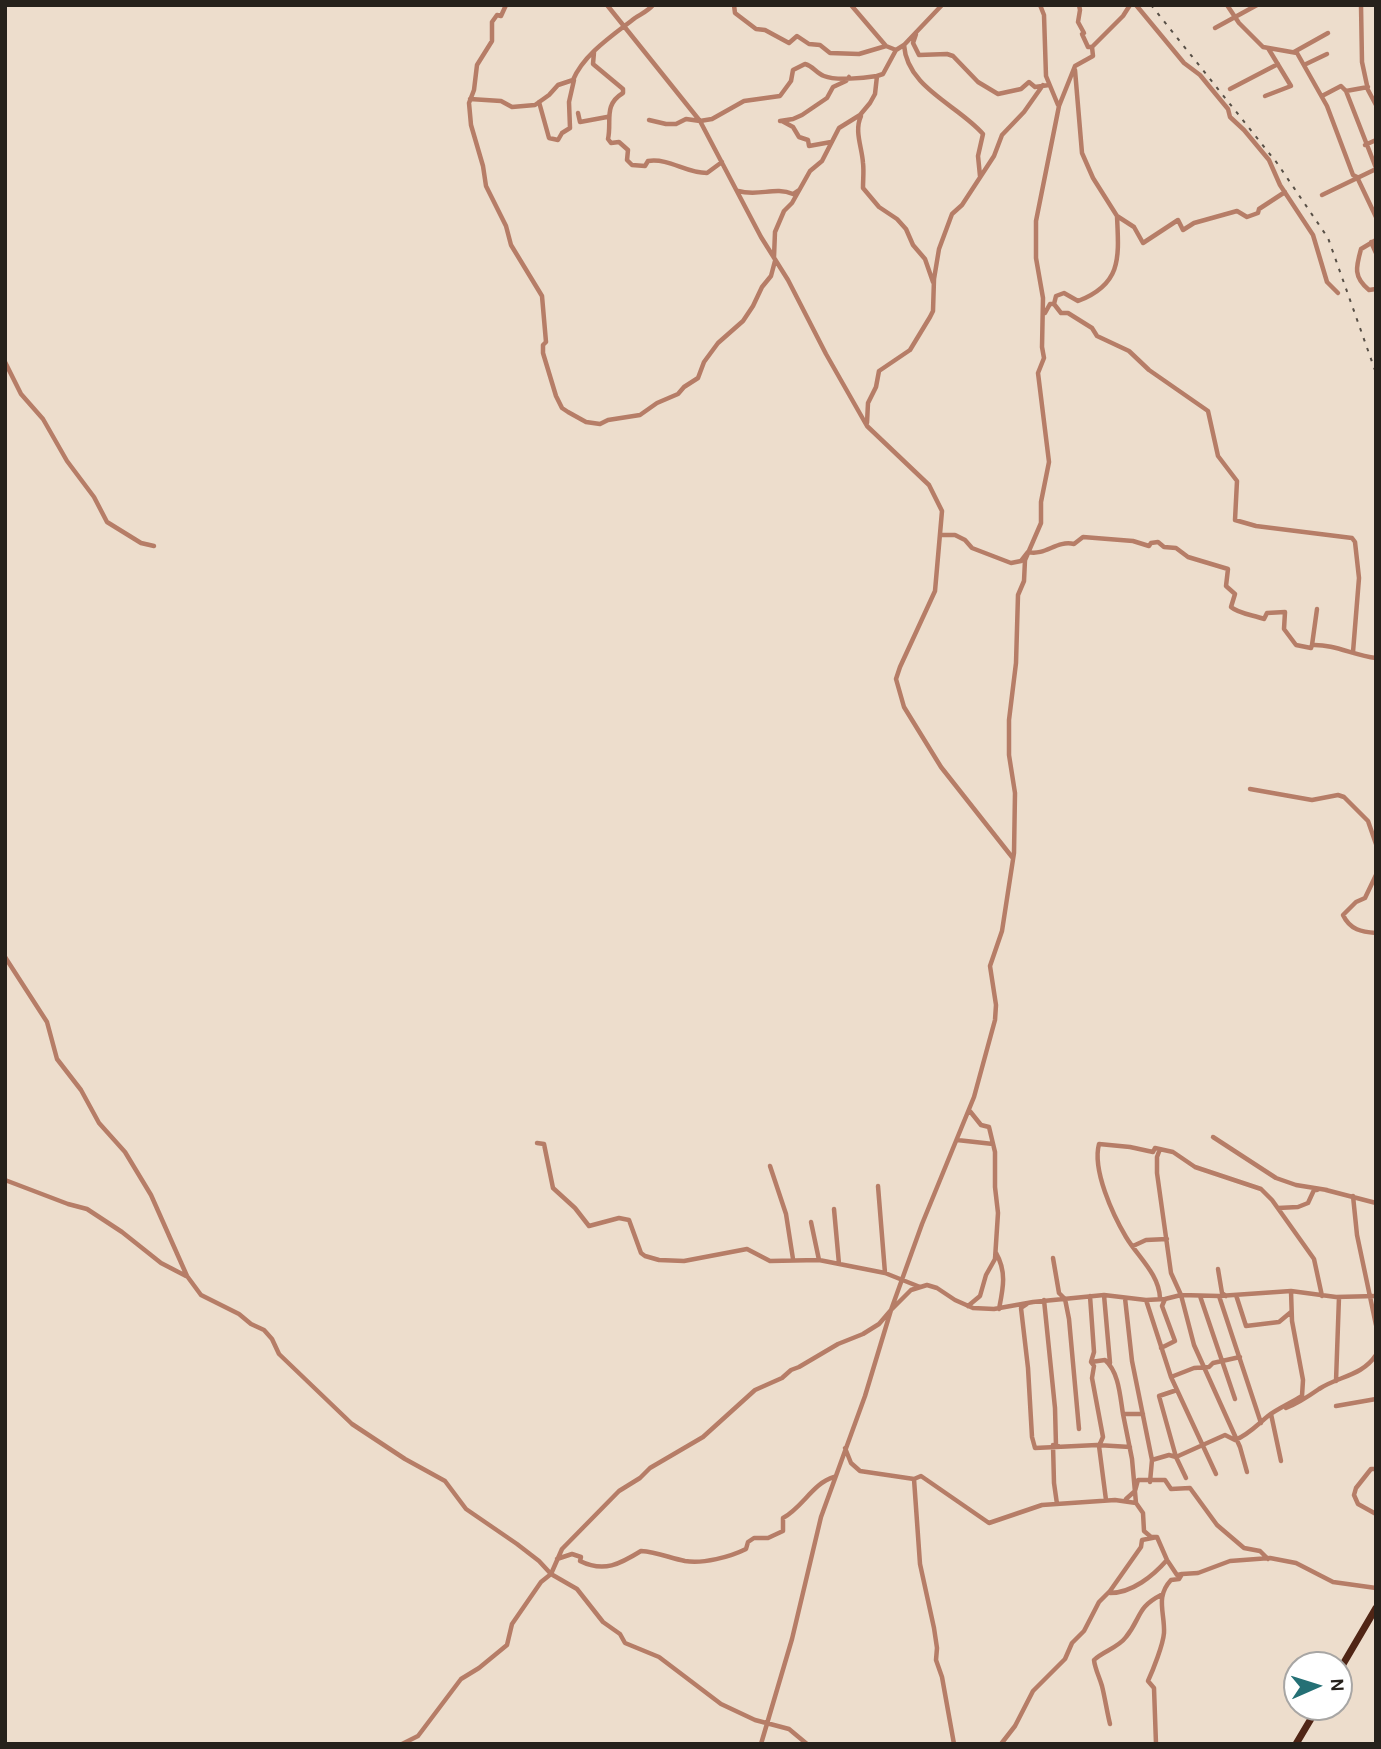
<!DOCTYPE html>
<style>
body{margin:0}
#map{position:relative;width:1381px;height:1749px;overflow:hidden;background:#edddcc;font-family:Karla,sans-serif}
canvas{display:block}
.frame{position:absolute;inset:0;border:7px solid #26211b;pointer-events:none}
.north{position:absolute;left:1283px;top:1651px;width:70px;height:70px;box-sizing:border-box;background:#fff;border:2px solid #a8a6a4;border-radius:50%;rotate:87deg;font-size:19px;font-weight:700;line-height:28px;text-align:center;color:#26211b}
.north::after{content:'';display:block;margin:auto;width:24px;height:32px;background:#257075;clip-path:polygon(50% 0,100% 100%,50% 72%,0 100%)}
</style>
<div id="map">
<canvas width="1381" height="1749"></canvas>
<div class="frame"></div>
<div class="north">N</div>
</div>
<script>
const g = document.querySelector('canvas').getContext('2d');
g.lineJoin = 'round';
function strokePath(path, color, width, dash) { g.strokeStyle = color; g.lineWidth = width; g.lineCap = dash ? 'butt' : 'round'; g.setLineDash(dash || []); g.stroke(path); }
strokePath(new Path2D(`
 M506,5L501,16L497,15L492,22V41L477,65L474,90L469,103L471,125L483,166L486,186L506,226L511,245L542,296L546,342L543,345V353L556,396L562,408L568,412L586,422L600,424L608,420L640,415L657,403L678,394L684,387L698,378L704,362L718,343L743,321L753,306L762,287L771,276L775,261
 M607,5L700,121L761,237L788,280L826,354L867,426L929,485L942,511L935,591L900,667L896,679L904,707L941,767L1012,857
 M734,5L735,13L756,29L765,30L789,43L797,36L809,44L820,45L830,53L859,54L886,46
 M851,5L886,46L896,50
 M1040,5L1044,15L1046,76L1058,105
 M1079,5L1080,10L1078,22L1084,33L1082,34L1088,47H1092
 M1136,5L1184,63L1200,75L1209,86L1228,109L1230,117L1244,130L1269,160L1280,185L1313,235L1327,282L1338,293
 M1227,5L1239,23L1263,47L1297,53L1327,106L1353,175L1357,177L1376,217
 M1361,5L1362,62L1368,90L1376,105
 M1215,28L1257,5
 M916,34L913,43L919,55L947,54L953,56L978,82L998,94L1021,89L1029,82L1035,87L1049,85
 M904,45C907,88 958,105 983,134L978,156L980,176
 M594,52L593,64L623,89V93C603,105 612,121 608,139L611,143L619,142L628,150L627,160L632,165L645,166L648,161C670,158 685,173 707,173L722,162
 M1294,52L1328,33
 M1304,65L1327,54
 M1075,70L1082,153L1093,178L1117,216L1134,227L1143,243L1178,220L1183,230L1194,223L1237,211L1247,217L1258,213L1259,209L1285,192
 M1230,89L1278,64
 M1346,91L1376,168
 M1265,96L1291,86L1268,48
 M1322,96L1341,86L1346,91L1368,87
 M470,99L501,101L512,107L535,105L549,95L558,85L573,80C584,54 612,36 635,18C641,14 648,11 653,5
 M539,102L549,138L558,140L562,133L570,128L569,102L574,80
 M578,113L580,122L607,117
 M861,116C854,131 862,147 863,163C864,171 863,179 863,188L879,207L897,219L906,229L913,245L925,259L933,282
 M649,120L666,124H676L686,119L700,121L712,119L744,101L780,96L791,81L793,70L805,64C813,66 816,73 824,76C836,81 864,78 877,76
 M780,121L793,119L802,115L827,98L833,87L846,81L849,77
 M782,121L793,127L799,137L808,140L809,146L831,142
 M1365,145L1376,140
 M738,191C759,197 775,186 793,194L799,190
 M1322,195L1376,169
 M1376,240L1361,249C1356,267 1353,277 1369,290L1376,289
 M1371,242L1376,253
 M774,257L775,232L784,211L792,203L810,171L822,161L839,128L860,115L870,103L875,94L877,76L883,74L896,50L904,45L942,5
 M1054,304L1061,313H1068L1092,328L1097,336L1129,351L1149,370L1208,411L1218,456L1237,481L1235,520L1256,526L1352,538L1355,542L1359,578L1353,652
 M1045,313L1050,304H1054L1056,296L1064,293L1078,301C1122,284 1119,258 1117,216
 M5,362L21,394L43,419L67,461L94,497L107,522L141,543L154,546
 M867,423L868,403L876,387L879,371L910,350L930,317L933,311L934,279L939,249L952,214L962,205L994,156L1002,135L1024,112L1043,85
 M941,535H955L965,540L972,548L1011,563L1021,561L1028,552C1046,556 1056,540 1074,544L1083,537L1133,541L1149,546L1151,543L1158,542L1164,547L1176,548L1188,557L1228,569L1226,586L1235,594L1231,607C1239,614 1254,615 1264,619L1267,613L1285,612L1284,629L1296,645L1311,648L1312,645C1334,644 1353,655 1376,658
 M1312,645L1317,609
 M1250,789L1312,800L1338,795L1344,797L1368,821L1376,844
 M1376,875L1365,898L1356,902L1343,915C1350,930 1362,932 1376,933
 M5,957L47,1022L57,1059L81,1090L99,1123L125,1152L151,1195L187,1276L201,1295L239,1314L251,1324L264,1330L272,1339L279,1354L352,1424L405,1459L445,1481L466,1509L517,1544L539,1561L551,1574L577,1589L603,1622L620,1634L625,1643L659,1657L721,1704L755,1720L789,1729L807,1744
 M1213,1137L1276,1178L1296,1185L1327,1190
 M957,1140L993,1144
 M537,1143L544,1144L553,1188L575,1208L589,1226L619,1218L629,1220L641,1253L645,1256L659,1260L684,1261L747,1249L770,1261L819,1260L885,1273L920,1287
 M1160,1149L1157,1157V1173L1171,1273L1181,1295L1194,1345L1240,1447L1247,1472
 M770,1166L786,1214L793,1259
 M5,1180L68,1204L87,1209L122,1232L161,1263L186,1276
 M878,1186L885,1273
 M1326,1190L1376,1203
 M1353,1196L1357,1235L1376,1325
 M1278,1208L1298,1207L1308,1203L1314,1190H1317
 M834,1209L839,1264
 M811,1222L819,1260
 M1133,1246L1146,1240L1167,1239
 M996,1253C1007,1272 1003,1289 999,1309
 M1053,1258L1059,1293L1065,1299L1069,1319L1079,1429
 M1218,1269L1222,1293L1226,1296
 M1104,1295L1110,1363
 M1236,1295L1246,1326L1279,1322L1291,1312
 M1090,1296L1094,1352L1091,1362L1094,1366L1092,1378L1103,1437L1099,1446L1106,1500
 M1200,1296L1235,1399
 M1219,1296L1261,1423
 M1125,1298L1132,1361L1152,1460
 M1160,1298C1159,1274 1138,1257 1126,1237C1113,1215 1092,1170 1099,1144L1130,1147L1153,1152L1155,1148L1173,1152L1195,1167L1261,1189L1272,1200L1314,1259L1322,1296
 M1044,1300L1055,1408L1056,1446H1058
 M1146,1300L1171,1377L1216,1474
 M1027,1304L1021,1308L1028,1368L1032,1437L1035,1448L1097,1445L1130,1447
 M968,1306L980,1296L986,1275L995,1259L998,1213L995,1187V1152L989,1127L981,1125L969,1110
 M1161,1348L1175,1341L1162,1306L1165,1299
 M1091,1362L1105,1360C1119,1372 1120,1396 1123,1414
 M1171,1377L1194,1368L1209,1367L1213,1363L1240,1357
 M1336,1381L1339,1297
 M1177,1390L1159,1396L1176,1457L1186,1478
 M1336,1406L1376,1399
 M1286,1408C1299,1403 1309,1396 1319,1389C1339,1376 1362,1376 1376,1355
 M1143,1414H1123L1132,1459L1136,1503L1143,1513L1144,1531L1151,1537H1157L1167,1560L1177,1575L1182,1574
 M1271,1414L1281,1461
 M1053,1445L1054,1483L1057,1504
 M845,1448L851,1463L860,1471L914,1479L921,1476L989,1523L1042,1505L1115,1500L1136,1503
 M1376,1469H1371L1356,1488L1354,1495L1358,1504L1376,1514
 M914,1479L920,1564L934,1628L937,1648L936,1660L942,1677L954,1744
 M1150,1482L1152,1460L1169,1455L1176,1457L1225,1435L1235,1440C1248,1435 1257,1425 1268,1416C1277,1409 1291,1403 1302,1396L1303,1380L1292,1321L1291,1291
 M1126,1499L1135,1491L1138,1480H1165L1171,1489L1190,1488L1217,1525L1244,1548L1260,1551L1268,1559
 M557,1559L572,1554L581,1557L580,1561C604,1573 620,1564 641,1551C657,1552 670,1558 685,1561C703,1564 730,1557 746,1549L748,1542L754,1538H768L783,1531V1518C803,1507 813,1483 834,1477
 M1110,1593C1132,1593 1153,1576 1167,1560
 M1110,1724C1107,1712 1105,1698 1102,1686C1099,1676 1095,1669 1094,1660C1103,1651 1118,1648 1126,1637C1142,1617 1136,1608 1161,1595
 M402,1744L418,1736L461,1679L479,1668L507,1645L512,1624L541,1582L551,1574L562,1549L619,1491L640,1478L650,1468L703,1437L755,1390L782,1378L791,1370L799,1367L838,1344L863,1334L879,1324L891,1310L922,1224L974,1097L995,1020L996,1005L990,966L1002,931L1014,853L1015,793L1009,755V720L1016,663L1018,595L1024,581L1025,560L1041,523V502L1049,462L1038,373L1044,358L1042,347L1043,298L1036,258V221L1059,106L1075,66L1093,56L1092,47L1123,16L1130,5
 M761,1744L792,1639L821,1517L865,1396L891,1310L911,1290L927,1285L937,1288L955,1300L973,1308L994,1309L1033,1302L1104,1295L1146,1300L1165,1299L1181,1295L1219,1296L1291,1291L1336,1297L1376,1296
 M1001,1744L1015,1726L1033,1691L1065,1659L1072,1643L1084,1631L1099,1602L1110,1591L1141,1547L1142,1540L1157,1537
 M1156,1744L1154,1688L1148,1681C1153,1670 1163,1645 1164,1633C1165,1613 1155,1597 1171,1580L1179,1579L1182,1574L1198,1573L1230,1561L1270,1558L1296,1563L1333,1582L1376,1588`), '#b67d67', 4.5);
strokePath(new Path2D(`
 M1339,1671L1376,1608
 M1296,1744L1318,1707`), '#502515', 7);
strokePath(new Path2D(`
 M1151,5L1277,163L1328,238L1376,373`), '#574f46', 2, [3.5, 7]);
</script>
